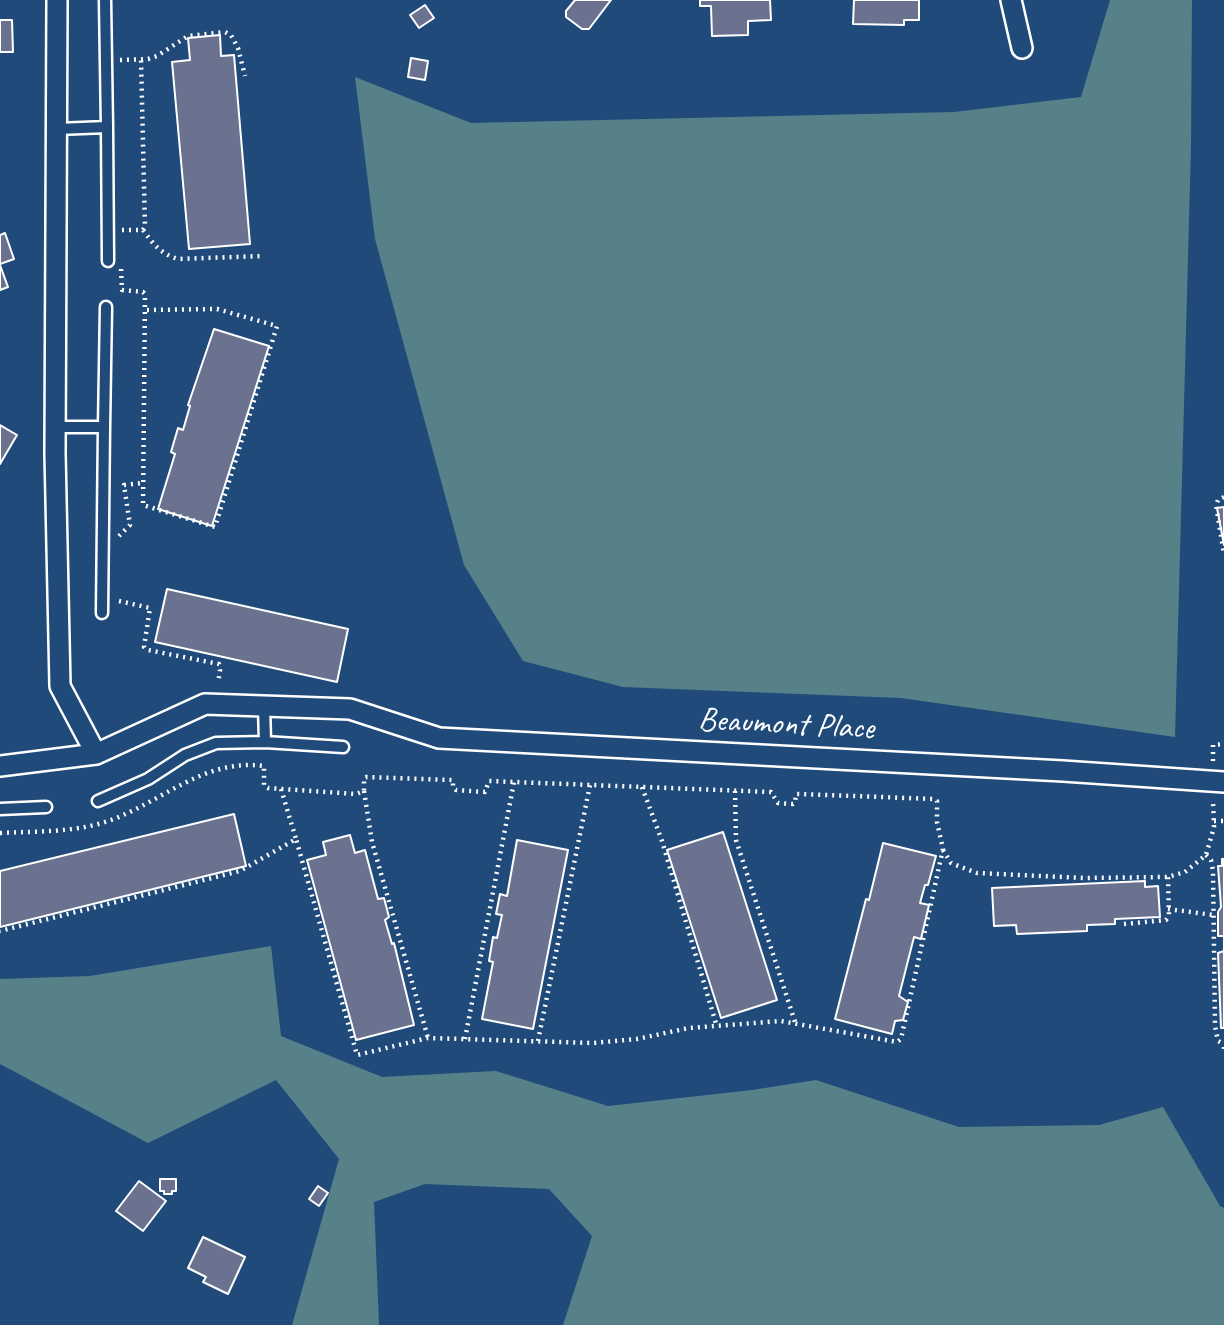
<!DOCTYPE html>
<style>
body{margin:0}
canvas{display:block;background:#1f4a7a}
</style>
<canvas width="1224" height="1325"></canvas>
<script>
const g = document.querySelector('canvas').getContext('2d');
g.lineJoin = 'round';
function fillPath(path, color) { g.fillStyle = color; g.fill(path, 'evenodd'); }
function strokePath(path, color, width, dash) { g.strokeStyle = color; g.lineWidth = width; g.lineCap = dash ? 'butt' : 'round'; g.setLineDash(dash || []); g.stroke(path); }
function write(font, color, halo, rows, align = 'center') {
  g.font = font + ' Caveat,sans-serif'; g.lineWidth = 6; g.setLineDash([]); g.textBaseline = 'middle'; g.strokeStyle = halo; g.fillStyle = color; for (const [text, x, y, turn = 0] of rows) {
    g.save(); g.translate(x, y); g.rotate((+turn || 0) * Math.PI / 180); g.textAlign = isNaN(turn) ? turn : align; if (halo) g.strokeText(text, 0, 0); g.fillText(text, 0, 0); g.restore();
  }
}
fillPath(new Path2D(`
 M1110,0H1192L1191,146L1175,737L901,698L623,687L523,661L464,565L375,239L355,77L471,123L954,112L1081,97Z
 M271,946L281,1036L382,1077L496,1071L608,1106L752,1090L816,1080L959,1127L1099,1125L1163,1107L1220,1206L1224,1208V1325H563L592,1236L549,1189L425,1184L374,1202L379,1325H292L339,1159L276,1080L148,1143L0,1064V979L90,976Z`), '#578188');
const building = new Path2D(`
 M575,0H611L589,29H582L566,17V11Z
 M700,0H770L771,20L748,21V35L712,36L711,6H700Z
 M854,0H919V20H904V25L853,24Z
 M425,5L434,18L419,28L410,15Z
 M0,20H12L13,52H0Z
 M220,35L221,56L234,55L250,244L189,249L172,62L190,60L188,38Z
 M411,58L428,61L425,80L408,77Z
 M5,233L14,259L0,264V235Z
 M0,265L8,287L0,290Z
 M214,329L269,346L212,526L158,509L175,454L171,452L178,428L183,430L190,406L188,405Z
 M0,425L17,435L0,464Z
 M1224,507V545L1217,508Z
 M167,589L348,629L337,682L155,642Z
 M234,814L246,866L0,927V871Z
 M723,832L777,1000L721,1018L667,850Z
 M350,835L355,853L365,850L378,899L384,898L389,917L385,920L392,944L394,943L414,1025L356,1040L307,860L326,855L323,842Z
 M517,840L568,850L533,1029L482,1019L493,962L489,961L493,937L497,938L502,915L496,914L500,894L507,896Z
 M883,843L936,856L928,885H925L920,903L929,905L921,939L914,937L899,996L908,1002L903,1020L895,1021L892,1034L835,1019L866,899L869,900Z
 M1222,859H1224V1028H1221L1218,953L1224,951V936H1218V912L1221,907L1218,866H1222Z
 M1145,881V887L1158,886L1160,917L1115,919V924L1087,925V931L1017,934L1016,925L994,926L992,888Z
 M160,1179H176V1191H172V1194H164V1191H160Z
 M139,1181L166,1201L143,1231L116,1211Z
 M318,1186L328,1193L319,1206L309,1199Z
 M203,1237L245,1257L228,1294L203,1282L206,1277L188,1268Z`);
fillPath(building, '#6b7290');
strokePath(building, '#fff', 2);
const service = new Path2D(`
 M107,127L108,261
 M57,129L107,127L105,0
 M55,427H104L106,307
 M102,613L104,427
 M265,742L343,747
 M98,801L148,779L185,755L216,743L265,742L264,706
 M0,809L46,807`);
const minor = new Path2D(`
 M57,0L55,453L60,686L96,754
 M1011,0L1022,48
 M0,766L96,754L205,704L350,709L439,738L1063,771L1224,782`);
strokePath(service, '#fff', 15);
strokePath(minor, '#fff', 24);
strokePath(new Path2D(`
 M120,60L148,59L157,56L188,36L225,32L231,35L238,48L245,76
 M122,230H143L145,227L141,59
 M143,230C153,244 161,254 178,259L263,256
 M121,269L122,290L143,292L145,294L143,505L215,527L277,326L217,309L145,310
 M1224,497L1218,500L1216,505L1224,554
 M119,536L130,525L124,485L142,483
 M119,601L150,608L144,647L148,650L219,664L220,671L218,683
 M1213,761V745L1224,744
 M642,787L662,841L717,1027
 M281,789L296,839
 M364,791L372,842L428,1038
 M735,791L736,840L795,1022
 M1214,821H1224
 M0,833C38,831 75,833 111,820C163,801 205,758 264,766V786L268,788L356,794L364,791V778L367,777L453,780V787L456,790L485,792L489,781L771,792L778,803L793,804L795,802L796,794H799L934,799L937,801V822L943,849L901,1039L897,1042L781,1021L689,1028L637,1039L593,1043L428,1038L357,1055L296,839L240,871L0,931
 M943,850L951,863L977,873L1084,878L1168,877L1185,872L1206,855L1214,827L1213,801
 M1206,855L1211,860L1213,871L1215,1026L1218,1041L1224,1044
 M1168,909L1213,915
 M1124,924L1166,920L1169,916L1168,877
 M465,1039L514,782
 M538,1041L590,785
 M1224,1047V1052`), '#fff', 4.5, [2, 5]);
strokePath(service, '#1f4a7a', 10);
strokePath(minor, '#1f4a7a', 19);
write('33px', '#fff', '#1f4a7a', [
 ["Beaumont Place",786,725,3]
]);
</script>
